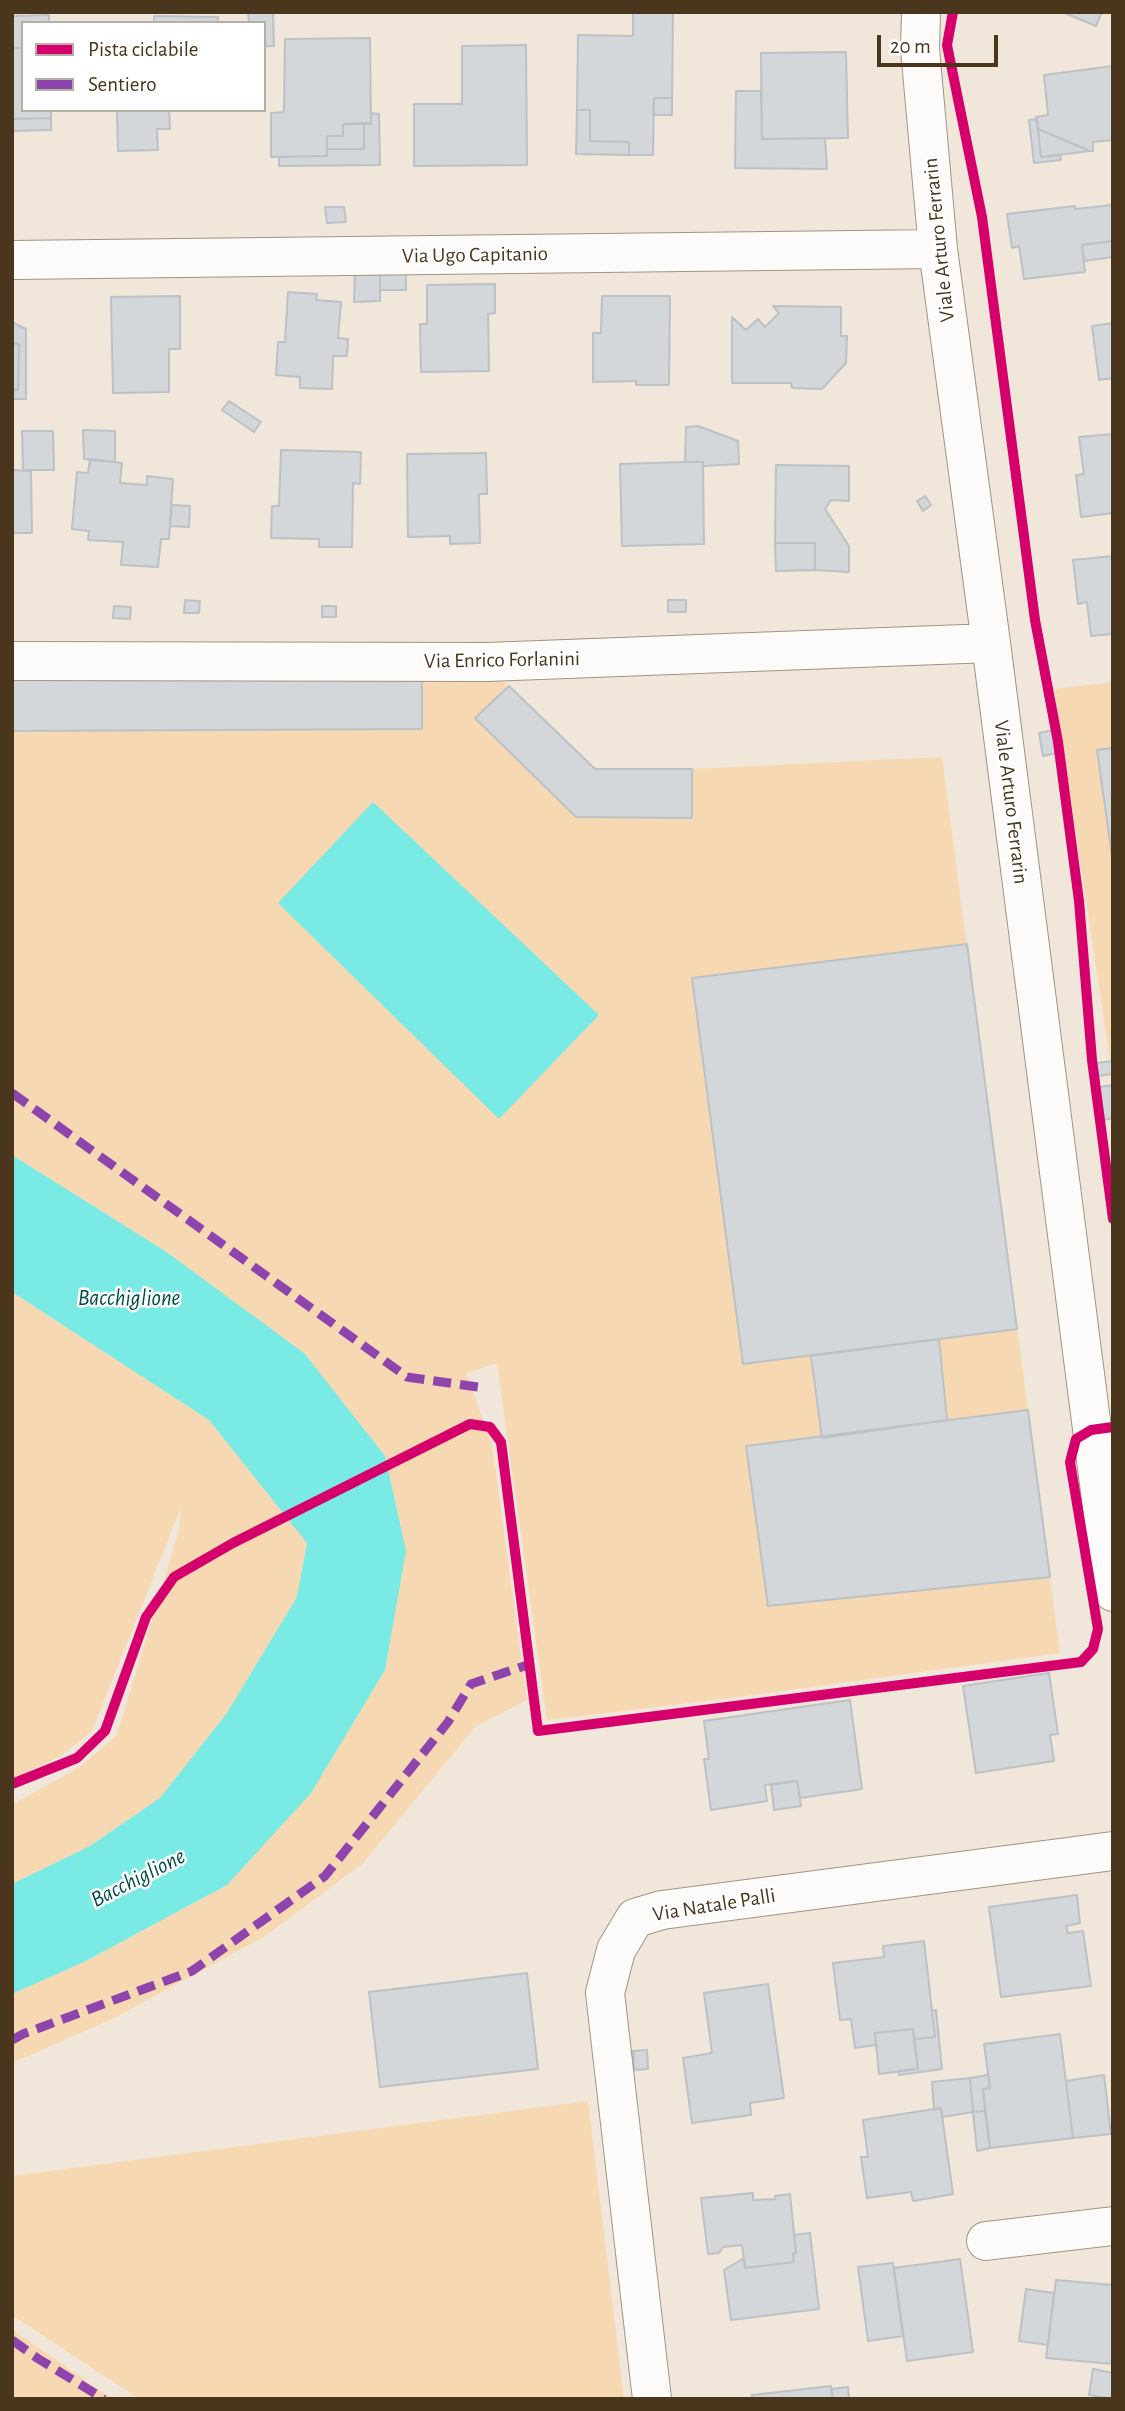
<!DOCTYPE html>
<style>
body{margin:0}
#map{position:relative;width:1125px;height:2411px;overflow:hidden;background:#f0e6d9;font-family:"Alegreya Sans",sans-serif}
canvas{display:block}
.frame{position:absolute;inset:0;border:14px solid #49361d;pointer-events:none}
.legend{position:absolute;left:21px;top:21px;width:245px;height:91px;box-sizing:border-box;background:#fff;border:2px solid #b6afa5;margin:0;padding:9px 12px;list-style:none;font-size:21px;color:#49361d}
.legend li{display:flex;align-items:center;gap:14px;height:35px}
.legend b{width:35px;border:2px solid #b6afa5}
.scale{position:absolute;left:877px;top:35px;width:121px;height:32px;box-sizing:border-box;border:4px solid #49361d;border-top:0;padding-left:9px;font-size:21px;line-height:24px;white-space:nowrap;color:#49361d;-webkit-text-stroke:5px #fff;paint-order:stroke}
</style>
<div id="map">
<canvas width="1125" height="2411"></canvas>
<div class="frame"></div>
<ul class="legend">
<li><b style="height:9px;background:#d6006c"></b>Pista ciclabile</li>
<li><b style="height:9px;background:#8e44ad"></b>Sentiero</li>
</ul>
<div class="scale">20 m</div>
</div>
<script>
const g = document.querySelector('canvas').getContext('2d');
g.lineJoin = 'round';
function fillPath(path, color) { g.fillStyle = color; g.fill(path, 'evenodd'); }
function strokePath(path, color, width, dash) { g.strokeStyle = color; g.lineWidth = width; g.lineCap = dash ? 'butt' : 'round'; g.setLineDash(dash || []); g.stroke(path); }
function write(font, color, halo, rows, align = 'center') {
  g.font = font + ' "Alegreya Sans",sans-serif'; g.lineWidth = 5; g.setLineDash([]); g.textBaseline = 'middle'; g.strokeStyle = halo; g.fillStyle = color; for (const [text, x, y, turn = 0] of rows) {
    g.save(); g.translate(x, y); g.rotate((+turn || 0) * Math.PI / 180); g.textAlign = isNaN(turn) ? turn : align; if (halo) g.strokeText(text, 0, 0); g.fillText(text, 0, 0); g.restore();
  }
}
fillPath(new Path2D(`
 M494,673L595,769H692L942,757L1060,1653L731,1698L547,1720L497,1363L466,1373L492,1445L527,1700L476,1726L362,1864L267,1935L112,2019L12,2063V1994L84,1962L227,1885L385,1670L165,1251L12,1155V675Z
 M1113,682V1079L1054,689Z
 M12,1292L209,1420L307,1542L297,1597L227,1713L160,1798L90,1846L12,1884V1805L81,1766L117,1735L179,1531L182,1505L92,1731L61,1756L12,1779Z
 M588,2101L624,2399H139L12,2315V2176Z
 M12,2329L112,2399H12Z`), '#f6d8b2');
fillPath(new Path2D(`
 M373,802L599,1015L499,1119L278,903Z
 M12,1155L165,1251L304,1353L385,1456L406,1551L385,1670L311,1793L227,1885L84,1962L12,1994V1884L90,1846L160,1798L227,1713L297,1597L307,1543L209,1420L12,1292Z`), '#79eae4');
const building = new Path2D(`
 M248,12H273L274,46H264V23H249Z
 M633,12H673L672,98H654L653,155H629V142L590,141V110H577L578,35L633,36Z
 M1062,12H1102L1096,26Z
 M49,15V23H23V48H12V16Z
 M154,16L218,17V23H154Z
 M370,38L371,124H343V136H327V156L271,157V113L284,112L285,39Z
 M526,45L527,165L414,166V104H462V46Z
 M12,48H23V110H51V118L12,119Z
 M846,52L848,138L762,139L761,53Z
 M1113,66V140L1093,142V151H1090L1038,129L1036,117L1048,115L1044,75Z
 M736,91H761L762,139L825,138L827,169L735,168Z
 M654,98H672V115H653Z
 M117,110H178H169L170,129H157L158,150L118,151Z
 M577,110H590V141L629,142V155L576,154Z
 M371,113L379,114L380,165L279,166V157L327,156V149H364V123L371,124Z
 M51,118V130L12,131V119Z
 M1037,119L1041,157L1060,155L1061,160L1034,163L1029,120Z
 M364,123V149H327V136H343V124Z
 M1038,129L1090,151L1041,157Z
 M1113,205V241L1082,245L1085,272L1024,279L1019,246L1012,248L1007,214L1075,206V209Z
 M325,207H344L346,222L327,223Z
 M1113,241V257L1084,261L1082,245Z
 M380,265H406V290H380Z
 M355,266H380V301L354,302Z
 M495,284V313L488,314L489,371L421,372L420,324H427V285Z
 M288,292L317,294L316,300L341,302L338,338L348,339L347,356H333L332,389L300,388V377L276,375L278,342H285Z
 M180,296V349H169V392L113,393L111,297Z
 M602,296H670L669,385H636V381L593,382V333H601Z
 M773,306L841,307V336H847L846,363L822,389L792,388L791,383H732V317L746,330L758,319L765,327L779,313Z
 M12,322L26,329V399H12V390H18L19,344L12,343Z
 M1113,323V378L1099,380L1092,326Z
 M12,343L19,344L18,390H12Z
 M229,401L261,422L254,432L222,410Z
 M698,426L738,441L739,464L703,466V462H685L686,427Z
 M83,430L115,431V462L84,459Z
 M22,431H53L54,470H23Z
 M1113,434V513L1081,517L1076,475L1084,474L1079,437Z
 M281,450L361,452L360,484L353,483L352,547H319V539L271,538L272,506H279Z
 M486,453L487,494H479L480,543L450,544V536L408,537L407,454Z
 M90,459L122,463L120,483L147,485V476L173,479L169,539H161L158,567L121,565L123,542L88,540L89,531L72,529L77,472L88,473Z
 M685,462H703L704,544L622,546L620,464Z
 M776,465L849,466V501L831,500L825,509L849,546V572L815,570V543H775Z
 M12,470L31,471L32,533H12Z
 M925,496L931,505L923,511L917,501Z
 M172,505L190,506L189,527L170,526Z
 M775,543H815V570L776,571Z
 M1113,556V634L1091,636L1087,602L1078,604L1073,560Z
 M185,600L200,601L199,613H184Z
 M668,600H686V612H668Z
 M114,606L131,607L130,619L113,618Z
 M322,606H336V617H322Z
 M422,674V729L12,731V675Z
 M509,686L595,769H692V818L576,817L475,718Z
 M1053,730L1058,753L1043,756L1039,733Z
 M1113,748V863L1097,750Z
 M967,944L1017,1329L743,1364L692,978Z
 M1113,1061V1074L1098,1076L1096,1063Z
 M1113,1085V1118L1104,1120L1099,1087Z
 M939,1339L947,1420L822,1438L811,1356Z
 M1028,1410L1050,1577L768,1606L746,1446Z
 M1049,1673L1058,1734L1050,1735L1054,1761L976,1773L963,1686Z
 M850,1700L862,1789L800,1798L797,1781L765,1785L767,1801L711,1810L704,1759H709L704,1721Z
 M797,1781L801,1806L774,1810L771,1785Z
 M1077,1895L1080,1923L1066,1926L1068,1933L1083,1931L1091,1986L1001,1997L989,1907Z
 M924,1941L935,2037L914,2039L913,2029L875,2033L876,2045L855,2048L851,2019L840,2020L833,1963L884,1957L883,1946Z
 M527,1973L538,2069L380,2087L369,1992Z
 M768,1984L784,2098L750,2103L751,2115L692,2123L683,2058L712,2053L704,1993Z
 M936,2010L942,2069L899,2075L898,2071L918,2069L914,2039L935,2037L932,2011Z
 M913,2029L918,2069L879,2074L875,2033Z
 M1060,2034L1073,2138L990,2148L983,2089L990,2088L984,2044Z
 M647,2050L648,2069L634,2070L633,2051Z
 M988,2075L990,2088L983,2089L985,2111L973,2112L970,2078Z
 M1104,2075L1111,2134L1073,2138L1066,2081Z
 M970,2078L973,2112L942,2117L941,2108L934,2110L932,2082Z
 M941,2108L953,2194L913,2201L911,2192L867,2198L861,2157H868L863,2120Z
 M985,2111L990,2148L977,2151L973,2112Z
 M753,2193V2200L775,2199V2196L790,2194L796,2253L793,2254L794,2262L745,2268L742,2245L723,2247L719,2253L708,2254L701,2198Z
 M810,2233L819,2309L731,2320L724,2270L744,2258L745,2268L794,2262L793,2254L796,2253L794,2235Z
 M960,2259L973,2352L907,2361L894,2268Z
 M893,2263L903,2336L868,2341L858,2267Z
 M1056,2280L1113,2285V2364L1046,2358Z
 M1026,2289L1054,2293L1048,2345L1019,2341Z
 M1093,2369L1113,2373V2399L1089,2395Z
 M831,2386L833,2399H752V2395Z
 M848,2387L849,2399H833L831,2389Z`);
fillPath(building, '#d4d7d9');
strokePath(building, '#bcc1c5', 2);
const street = new Path2D(`
 M921,12L920,49L938,249L991,643L1113,1592
 M12,260L938,249
 M12,661L487,662L991,643
 M986,2241L1113,2226
 M652,2399L605,1993L616,1950L635,1918L662,1910L1113,1851`);
strokePath(street, '#a09481', 40);
strokePath(street, '#fdfbf9', 38);
strokePath(new Path2D(`
 M12,1093L407,1377L485,1388
 M12,2040L23,2034L192,1971L325,1876L448,1722L471,1684L530,1664
 M12,2340L37,2358L104,2399`), '#8e44ad', 9, [18, 9]);
strokePath(new Path2D(`
 M953,12L947,45L982,217L1035,620L1058,742L1079,901L1092,1060L1113,1219
 M12,1784L77,1758L105,1731L146,1617L174,1577L233,1543L470,1424L490,1427L501,1442L538,1731L1081,1662L1093,1649L1098,1629L1070,1462L1076,1439L1091,1430L1113,1427`), '#d6006c', 10);
write('21px', '#49361d', '#fff', [
 ["Viale Arturo Ferrarin",939,240,-96],
 ["Via Ugo Capitanio",475,255,-1],
 ["Via Enrico Forlanini",502,660,-1],
 ["Viale Arturo Ferrarin",1011,802,83],
 ["Via Natale Palli",714,1905,-9]
]);
write('italic 23px', '#014d4c', '#fff', [
 ["Bacchiglione",129,1298],
 ["Bacchiglione",138,1878,-27]
]);
</script>
